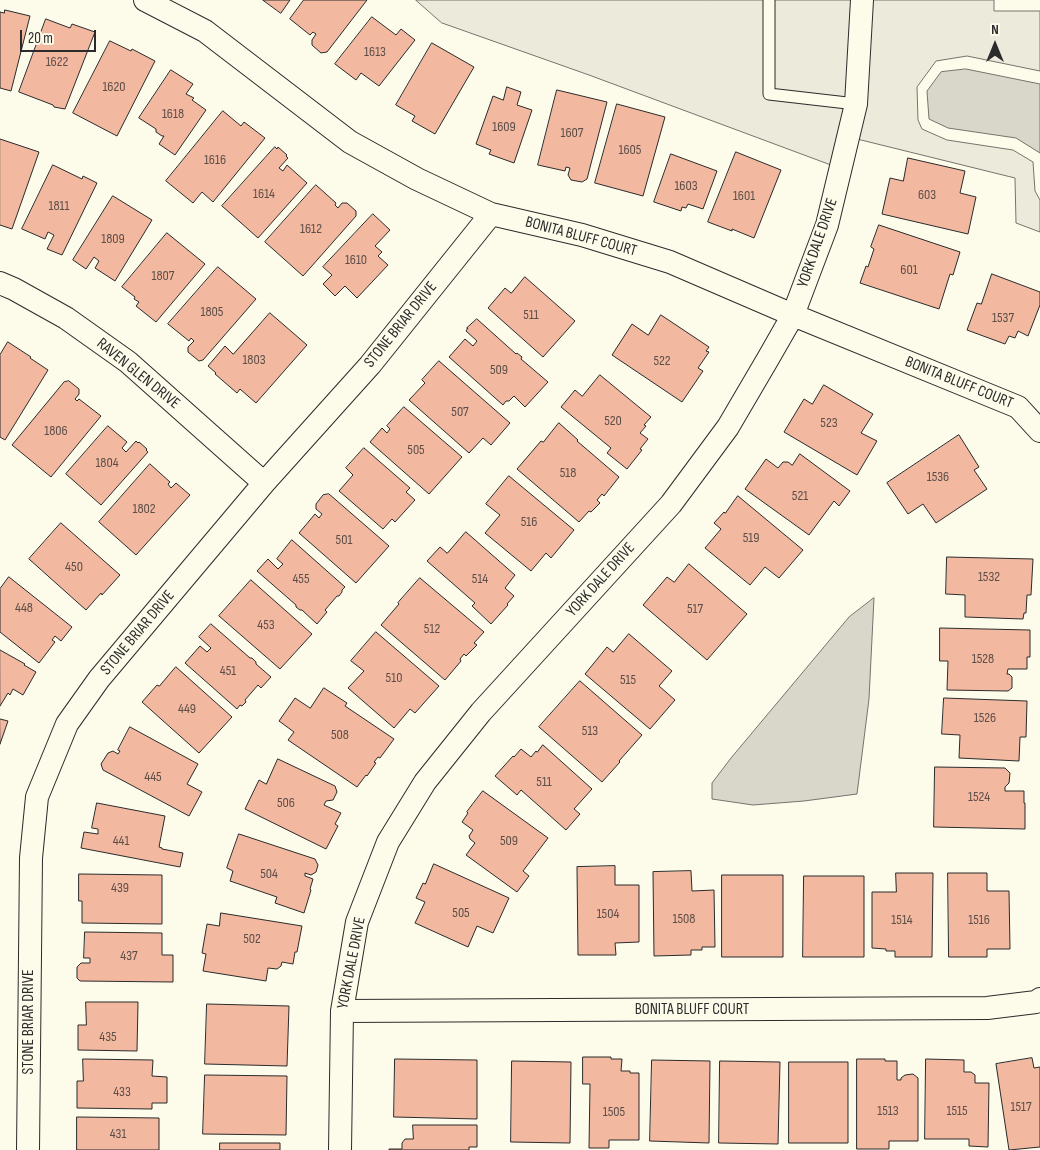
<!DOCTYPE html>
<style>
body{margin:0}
#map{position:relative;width:1040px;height:1150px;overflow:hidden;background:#fdfbea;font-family:"Sofia Sans Condensed",sans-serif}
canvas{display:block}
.north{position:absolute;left:970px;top:20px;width:50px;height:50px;-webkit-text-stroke:4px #fdfbea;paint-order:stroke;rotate:0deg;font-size:14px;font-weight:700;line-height:20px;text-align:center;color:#2b2b2b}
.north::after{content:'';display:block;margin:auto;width:18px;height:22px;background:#2b2b2b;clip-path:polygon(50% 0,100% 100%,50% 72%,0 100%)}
.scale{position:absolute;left:20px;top:30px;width:76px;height:22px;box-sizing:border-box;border:2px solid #2b2b2b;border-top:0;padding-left:6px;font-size:15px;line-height:18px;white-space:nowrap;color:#2b2b2b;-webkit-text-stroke:4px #fdfbea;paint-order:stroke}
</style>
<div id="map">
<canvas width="1040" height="1150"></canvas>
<div class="north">N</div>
<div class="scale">20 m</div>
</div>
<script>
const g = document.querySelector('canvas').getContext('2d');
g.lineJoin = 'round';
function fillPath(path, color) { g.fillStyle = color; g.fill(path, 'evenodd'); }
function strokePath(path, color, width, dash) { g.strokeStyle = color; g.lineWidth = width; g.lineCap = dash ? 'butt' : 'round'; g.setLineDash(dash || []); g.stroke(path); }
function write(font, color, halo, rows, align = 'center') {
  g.font = font + ' "Sofia Sans Condensed",sans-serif'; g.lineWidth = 4; g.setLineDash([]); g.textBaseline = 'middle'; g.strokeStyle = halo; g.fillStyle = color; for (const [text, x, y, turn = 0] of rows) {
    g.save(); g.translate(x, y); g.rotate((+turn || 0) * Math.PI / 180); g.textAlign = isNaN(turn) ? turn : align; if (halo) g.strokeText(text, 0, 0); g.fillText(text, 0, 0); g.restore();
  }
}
const green = new Path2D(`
 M416,0H994V11H1040V71L967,56L936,61L917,87L918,120L922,129L947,140L1013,150L1033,162L1035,191L1040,200V232L1016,223L1015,178L853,138L839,168L589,75L442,23Z`);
fillPath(green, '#ecebdb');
strokePath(green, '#74746e', 1);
const water = new Path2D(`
 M966,69L1040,84V153L1016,138L948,128L929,119L927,91L941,72Z
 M874,598L869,699L857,794L804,801L753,805L712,799V783L731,758L849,617Z`);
fillPath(water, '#d8d7c9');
strokePath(water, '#74746e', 1);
const building = new Path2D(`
 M263,0H290L281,13Z
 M304,0H367L327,52L321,53L312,45V40L316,34L313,32L310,35L290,19Z
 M5,10L30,16L11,91L0,88V12L4,13Z
 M372,17L396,35L401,29L415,40L379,86L361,73L356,80L335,64Z
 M46,19L70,28L72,24L95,32L65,109L54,107L53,105L19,92Z
 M110,41L131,51L132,49L155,61L117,136L73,113Z
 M432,43L474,67L435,134L412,121L415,116L396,105Z
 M171,70L193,84L186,94L194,98L192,100L206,110L175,155L159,144L164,136H162L156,132V129L139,118Z
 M507,87L521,92L517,105L532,110L514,163L489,154L491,150L476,144L493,96L503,100Z
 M557,90L607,102L587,179L582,182L571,180L568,175L570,168L566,167L565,171L538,165Z
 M617,104L665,117L643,196L595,183Z
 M223,111L241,126L244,122L265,138L213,202L202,192L193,203L166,181Z
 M0,139L39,152L12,229L0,225Z
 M275,147L277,149L278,147L287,155L286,156L288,158L279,168L283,171L287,165L307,183L258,238L222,206Z
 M736,152L781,170L754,238L732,229V231L708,222Z
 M671,154L717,171L703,209L688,204L686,208L682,207L681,211L654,202Z
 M908,158L965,171L960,193L976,197L968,234L882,214L890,178L903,181Z
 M53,165L82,179L83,176L97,183L62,255L47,249L54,235L48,232L45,239L22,229Z
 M316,185L336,203L335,205L338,208L342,203H347L356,211V216L303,276L265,242Z
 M113,196L152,220L115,281L95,268L99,261L94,257L86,269L73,260Z
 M373,214L390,230L375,246L382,252L378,256L388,265L357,298L345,286L335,296L323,284L332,275L323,267Z
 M879,225L960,252L953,275L950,274L939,309L860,283L866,266L868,267L874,249L871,247Z
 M167,233L205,264L156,322L136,306L139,302L134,299L135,297L122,287Z
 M218,267L256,299L203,360L199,361L188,352V347L194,341L191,338L189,341L168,324Z
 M992,274L1040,292V305L1028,336L1018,331L1015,338L1009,336L1005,344L967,330L977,303L981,304Z
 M525,277L575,321L543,357L488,308L505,288L511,293Z
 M270,313L307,345L256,403L240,389L237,393L215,374L216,373L208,366L225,346L233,354Z
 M661,315L709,347L706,351L709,352L698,368L703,371L682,402L612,355L632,324L648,335Z
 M477,319L516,354L517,353L522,357L521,359L548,382L525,407L514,396L509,401H506L503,405L449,357L465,339L473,346L477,341L466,331L468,328H467Z
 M8,342L31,357L30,358L48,370L5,440L0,437V355Z
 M439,361L510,423L491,445L483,438L469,453L409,400L425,383L422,380Z
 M600,375L651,417L644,425L646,426L640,433L648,439L640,449L642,450L627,469L607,453L611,448L561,407L575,390L582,396Z
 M69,381L79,389V394L75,399L77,401L79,399L101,416L51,477L12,445L64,382Z
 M824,385L873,414L861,433L877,441L857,475L784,432L804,399L812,404Z
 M404,407L462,457L429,494L370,442L382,428L387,433L390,429L387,426Z
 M559,423L578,440L577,441L619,477L604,496L602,494L597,500L600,503L591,512L589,511L579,522L517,469L541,441L543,442Z
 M108,426L127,442L122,448L126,452L136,441L138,443L139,442L147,449L146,450L148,452L101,505L66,474Z
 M959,435L979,467L974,470L987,489L936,523L923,504L908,514L887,483Z
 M364,448L410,488L406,492L415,500L395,522L392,519L383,529L339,491L353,475L346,468Z
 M800,454L850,491L839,506L834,501L809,535L745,489L766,459L778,468L783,462H788L792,465Z
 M150,464L170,482L168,484L171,488L176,483L190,495L136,555L99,522Z
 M509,476L574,530L551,558L546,553L531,571L485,533L500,515L486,504Z
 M329,494L389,546L356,583L299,533L315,514L319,518L322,514L316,509V504L323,495Z
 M738,496L803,550L779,578L765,567L750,585L705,548L721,529L714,523L724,512L725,513Z
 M61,523L120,575L102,595L101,593L86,610L29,559Z
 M466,532L515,575L505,588L514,596L507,604L508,605L491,624L472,606L475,603L427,561L440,547L447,553Z
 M292,540L345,587L342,590V592L339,596H337L325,610L327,612L317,624L302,610H300L296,607V605L257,571L268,559L278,569L283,564L277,559Z
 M947,557L1033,559L1031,595H1027L1026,613H1024L1023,619L965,617V595L946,594Z
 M689,564L747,614L707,660L643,605L667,577L674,582Z
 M9,577L72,627L61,641L55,636L52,640L55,642L39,663L0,632V589Z
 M420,578L484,632L474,643L477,645L466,656L464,654L460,659L461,661L445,680L381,625L399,604L398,603Z
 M251,580L312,634L280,669L219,616Z
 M211,624L250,658H252L256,662V664L271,677L261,688L258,685L245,700L246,702L242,706L240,705L237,709L185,663L200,646L207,652L211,648L199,637Z
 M940,628L1030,630V657H1027V669H1008L1007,674H1009L1012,677V688L1008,691L947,690L948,661H940Z
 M376,632L439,686L415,713L410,709L394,728L348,688L364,671L351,661Z
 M629,634L672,671L659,686L675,700L650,729L585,674L607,647L613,652Z
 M0,650L25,664L24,665L36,672L23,695L13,689L10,695L8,693L0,706Z
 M176,667L232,717L199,753L142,702L157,685L159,686Z
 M580,681L642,735L619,761L620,762L602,782L539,727Z
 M324,688L347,703L345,706L394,739L380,758L378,757L374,762L376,763L367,776L366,775L357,787L288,740L294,732L279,721L295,698L310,708Z
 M944,698L1027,701L1026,737H1020L1019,761L959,758L960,735L942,734Z
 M0,719L8,721L0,744Z
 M130,727L198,764L187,784L202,792L189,816L103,770L101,764L108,753L113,751L118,754L120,751L118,750Z
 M543,745L592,789L574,809L580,814L566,830L521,790L517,795L495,776L513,756L514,757L521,749L531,757L536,751L537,752Z
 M278,759L335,786L337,792L333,800L326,801L324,805L341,813L335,824L338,826L326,849L245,809L259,780L266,784Z
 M935,767L1005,768L1010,773L1009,783L1005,787V791H1024V803H1025V829L934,827Z
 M483,791L548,838L523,871L529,876L517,892L466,855L475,843L470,839L469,836L473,830L462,822L468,813L467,812Z
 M97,803L165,816L159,847L162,848V849L183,853L180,867L81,848L84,832L98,834V829L92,828Z
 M239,834L315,859L318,865L316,872L311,875L305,873V876L313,879L310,889L311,890L304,913L275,903L277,897L230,881L233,871L227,868Z
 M434,864L509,898L493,933L477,926L468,947L415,923L425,902L416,898L423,883L425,884Z
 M615,866V885H639V942L615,943L616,955H578L577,867Z
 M691,871L692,891L714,890L715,947H702V950H691V955L654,956L653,872Z
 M896,873H933L932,957H895V951H886V949L872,948V892H896Z
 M948,873H987V891H1009L1010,949H987V957H949Z
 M79,874L162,875V924L82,923V901H79Z
 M722,875H783V957H722Z
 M804,876H864V957H803Z
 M221,913L302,926L297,952H295L293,964L282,962L281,966L277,969L268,968L266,981L203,971L206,954L202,953L207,924L219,926Z
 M85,932L162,933V955H173V982L80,981L77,978V967L81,963H90V958H84Z
 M86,1002H138L137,1051L78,1050V1025H86Z
 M207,1004L289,1006L287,1066L205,1064Z
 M583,1057H611V1059H622L621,1071H630V1073H639V1140H609V1148H589L590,1084H583Z
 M1032,1058L1034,1068L1040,1067V1147L1009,1150L996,1064Z
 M83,1059L153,1060L152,1076L167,1077V1103H152V1109L77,1108V1081H83Z
 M395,1059L477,1060V1119L394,1117Z
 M857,1059H885V1061H897V1080H901V1078L905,1075L913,1074L918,1078V1141H889V1149H857Z
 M926,1059L964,1060V1072H971L975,1075V1083H989L988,1147L969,1146V1139H925Z
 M652,1060L710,1061L709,1143L650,1141Z
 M512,1061L571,1062L570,1143L511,1142Z
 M720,1061L780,1062L778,1144L719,1143Z
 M789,1062H848V1143H789Z
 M205,1075L287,1076L286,1135L203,1134Z
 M77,1117L159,1118V1150H77Z
 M413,1125H477V1147H469V1150H389V1149H402V1143L405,1139H413Z
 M220,1143H280V1150H220Z`);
fillPath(building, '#f2b8a0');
strokePath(building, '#2b2b2b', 1);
const lane = new Path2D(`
 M769,0V94L856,104`);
const street = new Path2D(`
 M145,0L205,31L350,142L417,179L491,214L582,235L670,262L793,315L1018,407L1040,431
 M0,283L14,289L66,318L128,362L264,483
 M342,1011L987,1008L1036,1002L1040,999
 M28,1150L31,858L37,797L67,724L99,679L264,483L370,365L491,214
 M340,1150L342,1011L357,922L388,842L425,782L481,712L671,504L728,427L769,357L793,315L827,225L856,104L862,0`);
strokePath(lane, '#2b2b2b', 13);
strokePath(street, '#2b2b2b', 24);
strokePath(lane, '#fdfbea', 11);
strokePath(street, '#fdfbea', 22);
write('14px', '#5d4e48', null, [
 ["1613",375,52],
 ["1622",57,62],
 ["1620",114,87],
 ["1618",173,114],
 ["1609",504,127],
 ["1607",572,133],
 ["1605",630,150],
 ["1616",215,160],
 ["1603",686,186],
 ["1614",264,194],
 ["603",927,195],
 ["1601",744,196],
 ["1811",59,206],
 ["1612",311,229],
 ["1809",113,239],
 ["1610",356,260],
 ["601",909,270],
 ["1807",163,276],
 ["1805",212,312],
 ["511",531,315],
 ["1537",1003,318],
 ["1803",254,360],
 ["522",662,361],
 ["509",499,370],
 ["507",460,412],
 ["520",613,421],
 ["523",829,423],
 ["1806",56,431],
 ["505",416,450],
 ["1804",107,463],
 ["518",568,473],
 ["1536",938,477],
 ["521",800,496],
 ["1802",144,509],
 ["516",529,522],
 ["519",751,538],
 ["501",344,540],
 ["450",74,567],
 ["1532",989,577],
 ["455",301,579],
 ["514",480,579],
 ["448",24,608],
 ["517",695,609],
 ["453",266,625],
 ["512",432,629],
 ["1528",983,659],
 ["451",228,671],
 ["510",394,678],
 ["515",628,680],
 ["449",187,709],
 ["1526",985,718],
 ["513",590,731],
 ["508",340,735],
 ["445",153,777],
 ["511",544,782],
 ["1524",979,797],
 ["506",286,803],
 ["441",121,841],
 ["509",509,841],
 ["504",269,874],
 ["439",120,888],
 ["505",461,913],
 ["1504",608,914],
 ["1508",684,919],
 ["1514",902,920],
 ["1516",979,920],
 ["502",252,939],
 ["437",129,956],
 ["435",108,1037],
 ["433",122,1092],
 ["1517",1021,1107],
 ["1513",888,1111],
 ["1515",957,1111],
 ["1505",614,1112],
 ["431",118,1134]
]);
write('16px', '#2b2b2b', '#fdfbea', [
 ["BONITA BLUFF COURT",581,237,15],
 ["YORK DALE DRIVE",818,243,-71],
 ["STONE BRIAR DRIVE",401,325,-51],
 ["RAVEN GLEN DRIVE",138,374,39],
 ["BONITA BLUFF COURT",959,383,22],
 ["YORK DALE DRIVE",601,580,-48],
 ["STONE BRIAR DRIVE",138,633,-50],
 ["YORK DALE DRIVE",352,963,-79],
 ["BONITA BLUFF COURT",692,1010],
 ["STONE BRIAR DRIVE",29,1022,-90]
]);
</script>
